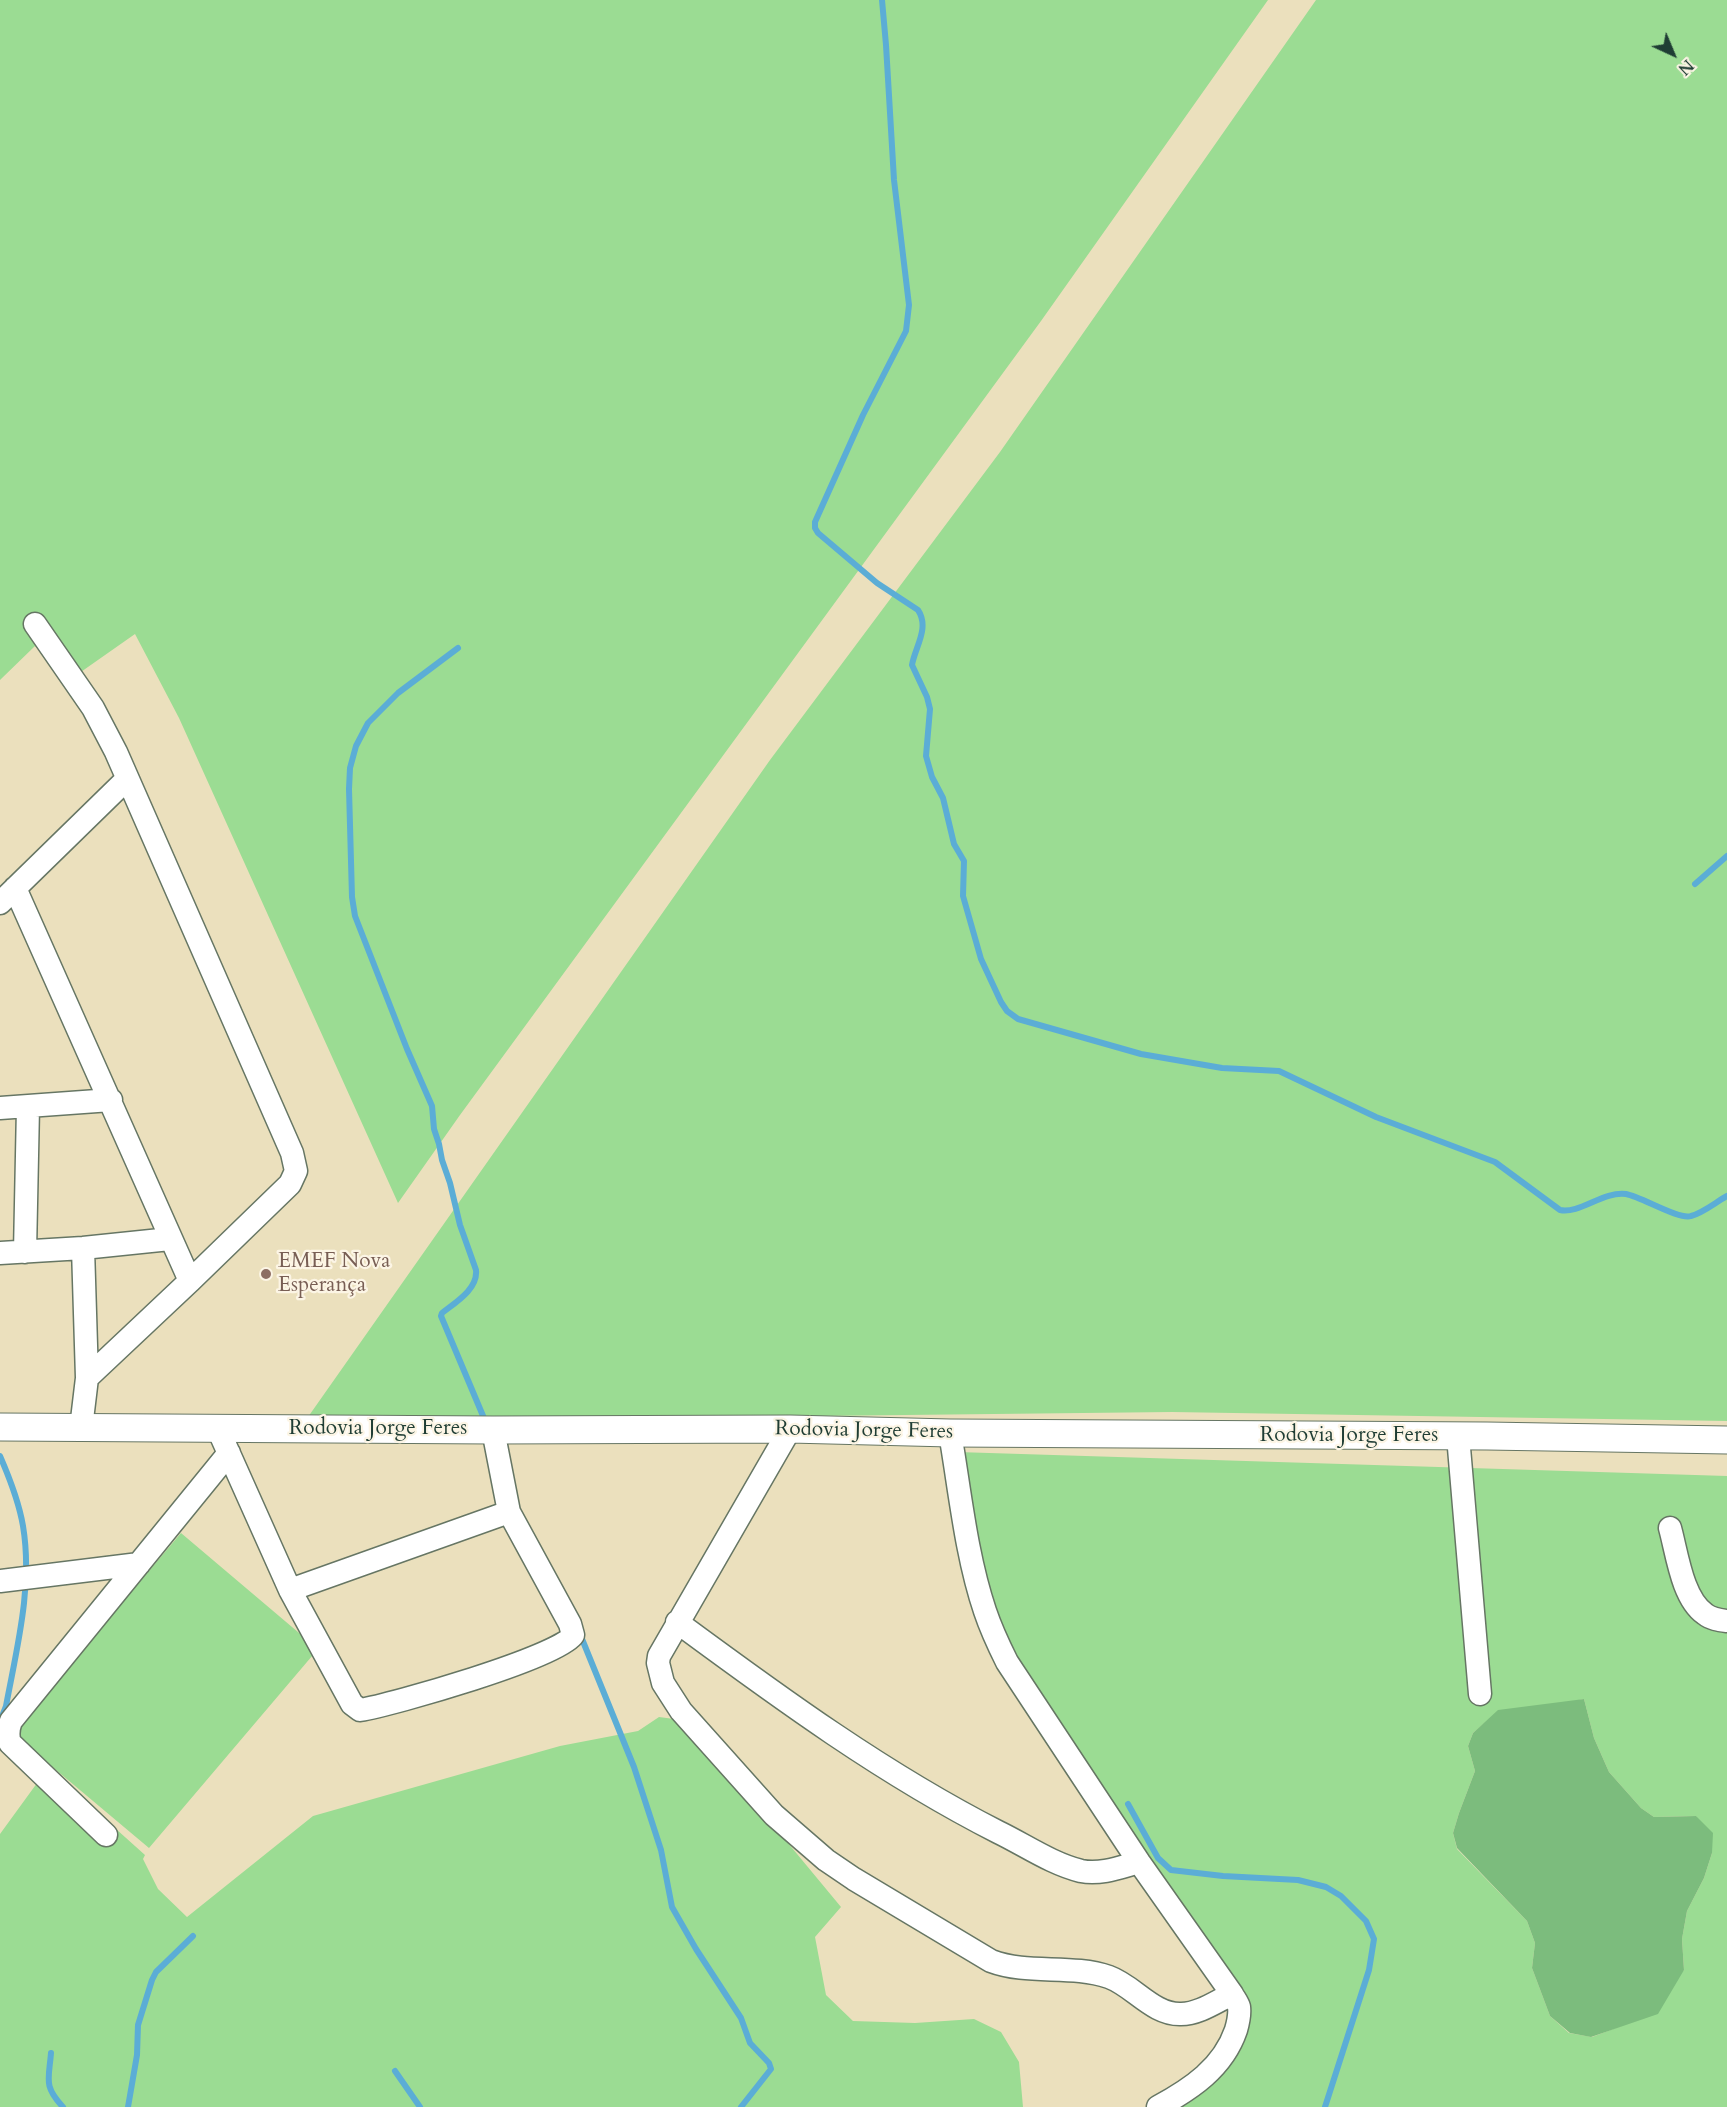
<!DOCTYPE html>
<meta charset="utf-8">
<style>
body{margin:0}
#map{position:relative;width:1727px;height:2107px;overflow:hidden;background:#ebe0bd;font-family:Cardo,serif}
canvas{display:block}
.north{position:absolute;left:1643px;top:24px;width:60px;height:60px;-webkit-text-stroke:4px #fcf5e5;paint-order:stroke;rotate:136deg;font-size:16px;font-weight:700;line-height:24px;text-align:center;color:#1f3d34}
.north::after{content:'';display:block;margin:auto;width:21px;height:27px;background:#1f3d34;clip-path:polygon(50% 0,100% 100%,50% 72%,0 100%)}
</style>
<div id="map">
<canvas width="1727" height="2107"></canvas>
<div class="north">N</div>
</div>
<script>
const g = document.querySelector('canvas').getContext('2d');
g.lineJoin = 'round';
function fillPath(path, color) { g.fillStyle = color; g.fill(path, 'evenodd'); }
function strokePath(path, color, width, dash) { g.strokeStyle = color; g.lineWidth = width; g.lineCap = dash ? 'butt' : 'round'; g.setLineDash(dash || []); g.stroke(path); }
function write(font, color, halo, rows, align = 'center') {
  g.font = font + ' Cardo,serif'; g.lineWidth = 4.5; g.setLineDash([]); g.textBaseline = 'middle'; g.strokeStyle = halo; g.fillStyle = color; for (const [text, x, y, turn = 0] of rows) {
    g.save(); g.translate(x, y); g.rotate((+turn || 0) * Math.PI / 180); g.textAlign = isNaN(turn) ? turn : align; if (halo) g.strokeText(text, 0, 0); g.fillText(text, 0, 0); g.restore();
  }
}
fillPath(new Path2D(`
 M0,0H1268L1041,321L460,1115L398,1203L179,718L135,634L68,681L35,646L0,680Z
 M1316,0H1727V1421L1172,1412L459,1420L308,1417L770,760L1000,452Z
 M957,1452L1727,1476V2107H1177L1224,2051L1227,2011L1217,1984L1002,1646ZM1584,1699L1594,1738L1609,1772L1641,1808L1654,1817L1696,1816L1712,1853L1704,1878L1687,1911L1682,1939L1684,1970L1621,2026L1592,2037L1569,2033L1550,2016L1532,1968L1535,1943L1527,1921L1457,1849L1453,1833L1459,1813L1475,1771L1468,1746L1473,1733L1489,1719Z
 M181,1533L318,1649L149,1848L12,1733Z
 M659,1717L674,1719L705,1743L841,1907L815,1937L826,1995L853,2021L915,2023L974,2019L1001,2032L1019,2062L1023,2107H0V1834L48,1768L145,1855L143,1859L158,1889L187,1917L313,1816L560,1746L638,1731Z`), '#9bdc93');
fillPath(new Path2D(`
 M1584,1699L1594,1738L1609,1772L1641,1808L1654,1817L1696,1816L1713,1833L1712,1853L1704,1878L1687,1911L1682,1939L1684,1970L1658,2014L1591,2037L1570,2033L1550,2016L1532,1968L1535,1943L1527,1921L1457,1848L1453,1833L1459,1813L1475,1771L1468,1746L1473,1733L1498,1710Z`), '#7cbc7d');
strokePath(new Path2D(`
 M882,0L886,45L894,180L909,305L906,331L863,415L815,522V528L818,533L877,583L918,610C930,628 915,647 912,665L927,697L930,709L926,756L932,777L943,798L954,844L964,861L963,896L981,959L1001,1002L1007,1011L1018,1019L1141,1054L1222,1068L1279,1071L1376,1117L1495,1162L1560,1210C1580,1214 1603,1191 1626,1194C1642,1197 1679,1220 1691,1216C1703,1213 1716,1202 1727,1196
 M458,648L398,693L368,723L356,746L350,768L349,789L352,897L355,916L407,1049L432,1106L434,1129L439,1144L442,1160L450,1183L460,1225L476,1270C478,1289 456,1302 442,1313L441,1316L486,1423
 M1695,884L1727,856
 M0,1456C10,1479 19,1502 23,1526C33,1586 17,1647 6,1706L1,1719
 M580,1634L634,1767L661,1850L672,1907L696,1949L741,2018L750,2043L769,2063L771,2069L741,2107
 M1128,1804L1158,1858L1171,1870L1223,1876L1298,1880L1326,1887L1341,1896L1366,1921L1374,1939L1369,1970L1325,2107
 M51,2053C49,2079 43,2086 63,2107
 M395,2071L420,2107
 M128,2107L137,2055L138,2025L152,1980L156,1972L193,1936`), '#5badd6', 6);
const minor = new Path2D(`
 M35,624L93,708L116,752L292,1153L296,1171L290,1184L190,1281L87,1378
 M15,888L190,1281
 M0,903L127,779
 M0,1108L111,1100
 M25,1252L28,1107
 M0,1253L83,1248L170,1239
 M81,1428L87,1378L83,1248
 M218,1429L290,1590L352,1704L360,1710C391,1705 560,1657 573,1635L570,1624L509,1512L493,1430
 M790,1429L659,1656L658,1663L663,1683L681,1711L774,1815L826,1860L854,1879L991,1961C1028,1975 1071,1964 1109,1977C1134,1986 1153,2015 1181,2014C1199,2014 1217,2001 1232,1994
 M950,1433C960,1491 966,1555 985,1611C991,1629 999,1646 1007,1662L1139,1862L1232,1994C1234,1998 1238,2003 1239,2007C1240,2014 1238,2023 1236,2030C1223,2068 1191,2089 1158,2107
 M1458,1436L1480,1694
 M1670,1528C1677,1553 1682,1598 1705,1614C1711,1619 1719,1620 1727,1621
 M0,1581L139,1564
 M290,1590L509,1512
 M677,1622C780,1698 884,1774 998,1832C1025,1845 1052,1864 1081,1871C1101,1875 1121,1867 1139,1862
 M106,1835L10,1743C7,1735 8,1729 11,1721L229,1453`);
const major = new Path2D(`
 M0,1427L493,1430L790,1429L950,1433L1487,1436L1727,1440`);
strokePath(minor, '#667664', 25);
strokePath(major, '#667664', 29);
strokePath(minor, '#fff', 22);
strokePath(major, '#fff', 27);
for (const [x, y, r, color] of [
 [266,1274,6,"#8d6e63"]
]) { const dot = new Path2D(); dot.arc(x, y, r, 0, 2 * Math.PI); g.fillStyle = color; g.fill(dot); strokePath(dot, '#fcf5e5', 2); }
write('21px', '#785e54', '#fcf5e5', [
 ["EMEF Nova",278,1262],
 ["Esperança",278,1286]
], 'left');
write('21px', '#1f3d34', '#fcf5e5', [
 ["Rodovia Jorge Feres",378,1429],
 ["Rodovia Jorge Feres",864,1431,1],
 ["Rodovia Jorge Feres",1349,1436]
]);
</script>
